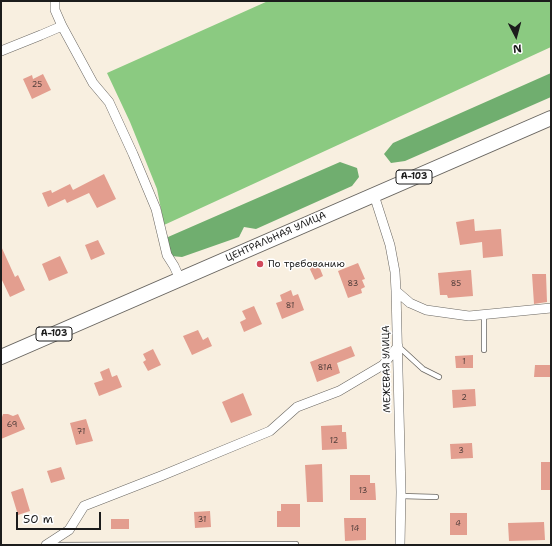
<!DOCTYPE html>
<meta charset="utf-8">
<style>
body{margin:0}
#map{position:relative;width:552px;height:546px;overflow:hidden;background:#f8efe0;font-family:"Shantell Sans",sans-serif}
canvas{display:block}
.frame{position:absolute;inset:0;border:2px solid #1c1c1c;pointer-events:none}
.north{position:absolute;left:496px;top:16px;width:40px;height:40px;-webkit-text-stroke:3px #fff;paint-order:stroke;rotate:174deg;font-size:11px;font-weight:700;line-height:16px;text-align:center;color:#1c1c1c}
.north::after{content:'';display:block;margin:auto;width:14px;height:18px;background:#1c1c1c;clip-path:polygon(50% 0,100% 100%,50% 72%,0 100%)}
.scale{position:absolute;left:16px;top:512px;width:85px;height:18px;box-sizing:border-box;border:2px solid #1c1c1c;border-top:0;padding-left:5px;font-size:12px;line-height:14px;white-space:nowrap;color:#1c1c1c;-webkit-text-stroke:3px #fff;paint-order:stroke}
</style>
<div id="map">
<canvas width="552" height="546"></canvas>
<div class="frame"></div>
<div class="north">N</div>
<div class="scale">50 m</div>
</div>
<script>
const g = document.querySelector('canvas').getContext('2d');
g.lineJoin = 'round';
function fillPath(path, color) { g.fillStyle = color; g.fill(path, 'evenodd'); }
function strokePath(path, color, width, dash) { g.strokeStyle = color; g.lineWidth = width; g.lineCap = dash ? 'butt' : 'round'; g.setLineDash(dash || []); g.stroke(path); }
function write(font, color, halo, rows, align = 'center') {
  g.font = font + ' "Shantell Sans",sans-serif'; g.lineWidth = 3; g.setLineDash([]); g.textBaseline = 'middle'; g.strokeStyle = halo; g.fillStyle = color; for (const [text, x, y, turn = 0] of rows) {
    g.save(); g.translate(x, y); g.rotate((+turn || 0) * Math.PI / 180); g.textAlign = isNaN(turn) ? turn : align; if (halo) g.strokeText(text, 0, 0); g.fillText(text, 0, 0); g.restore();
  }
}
fillPath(new Path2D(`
 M268,1H551V47L164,225L157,189L130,122L107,73Z`), '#8bca81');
fillPath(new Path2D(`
 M551,73V97L405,161L391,163L384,154L393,143Z
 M340,162L357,168L359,177L352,186L256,229L244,227L239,237L182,257L171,256L167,247L168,237Z`), '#70ae6f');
fillPath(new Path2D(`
 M43,74L51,90L32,99L23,79L32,75L33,79Z
 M104,174L116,199L97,208L89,193L67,203L65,199L48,207L42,193L51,190L52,193L70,184L73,190Z
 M474,219L475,231L501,229L503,256L483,258L482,242L460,245L456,222Z
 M98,240L105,254L91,260L85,245Z
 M1,246L15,277L18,275L25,290L10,297L1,278Z
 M60,256L68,273L49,281L42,264Z
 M317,261L323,276L315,280L308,265Z
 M358,263L365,279L362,280L365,287L361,289L362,293L348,298L338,271Z
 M471,270L473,296L448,298L447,295H440L438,273Z
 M532,274H546L547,302L534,304Z
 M291,290L293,296L298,294L304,310L282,319L276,303L282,301L280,295Z
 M254,306L262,324L244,332L240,322L246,319L242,311Z
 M198,330L203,340L208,337L212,346L192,355L183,336Z
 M351,346L355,356L337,363L340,373L317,382L310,362Z
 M153,349L161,365L148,371L143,362L146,360L143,354Z
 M473,355V368H456L455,356Z
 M535,365H551V377H534Z
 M109,368L112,377L117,375L122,387L99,396L94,383L103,380L100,372Z
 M475,389L476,406L453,408L452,390Z
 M243,393L252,415L231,423L222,402Z
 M3,414H8L13,416L18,414L25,429L1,439V420Z
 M86,419L93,441L76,445L70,423Z
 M342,425V432H346L347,449L322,450L321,426Z
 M472,443L473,458L451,459L450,444Z
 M541,462H551V490H541Z
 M322,464L323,502H307L305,465Z
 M61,467L65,479L51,483L47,471Z
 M350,475H370V483H375L376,500H350Z
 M23,488L30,511L18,515L11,492Z
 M281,504H300V527H277V511H281Z
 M210,511L211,527L195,528L194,512Z
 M450,513H467V535H450Z
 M344,518H366V540L345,541Z
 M111,519H129V529H111Z
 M544,522L545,540L509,541L508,523Z`), '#e39e8f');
const lane = new Path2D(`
 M398,346L423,369L439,377
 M484,350V314
 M401,496L436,497
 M50,545L296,544`);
const street = new Path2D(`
 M55,1V10L62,26L93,83L109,102L133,154L156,209L167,255L174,266L180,279
 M1,51L41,35L62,26
 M374,195L390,245L395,272L396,291L401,492L400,545
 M396,291L410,303L426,310L469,316L551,308
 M46,545L69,530L84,506L161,476L270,431L297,407L339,391L383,365L398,346`);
const primary = new Path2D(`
 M1,357L551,118`);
strokePath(lane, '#696661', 6);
strokePath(street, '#696661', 10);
strokePath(primary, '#696661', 16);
strokePath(lane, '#fff', 4.5);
strokePath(street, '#fff', 9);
strokePath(primary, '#fff', 14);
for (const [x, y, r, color] of [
 [260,264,4,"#d1495b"]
]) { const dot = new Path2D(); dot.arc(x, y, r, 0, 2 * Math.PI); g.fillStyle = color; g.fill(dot); strokePath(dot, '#fff', 1.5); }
write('8px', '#4e3c39', null, [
 ["25",37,85],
 ["83",353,284],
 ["85",456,284],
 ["81",290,306],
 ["1",464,362],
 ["81А",325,368],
 ["2",464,398],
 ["69",12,425],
 ["71",81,432],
 ["12",334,441],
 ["3",461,451],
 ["13",363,491],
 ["31",202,520],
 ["4",458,524],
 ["14",355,529]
]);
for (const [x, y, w] of [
 [414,177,36],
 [54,334,36]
]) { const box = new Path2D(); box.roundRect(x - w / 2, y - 7, w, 14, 3); g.fillStyle = '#fff'; g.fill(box); strokePath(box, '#1c1c1c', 1); }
write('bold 9px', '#1c1c1c', null, [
 ["А-103",414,177],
 ["А-103",54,334]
]);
write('10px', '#1c1c1c', '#fff', [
 ["ЦЕНТРАЛЬНАЯ УЛИЦА",276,237,-24],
 ["МЕЖЕВАЯ УЛИЦА",387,369,-91]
]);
write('10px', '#1c1c1c', '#fff', [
 ["По требованию",268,264]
], 'left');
</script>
